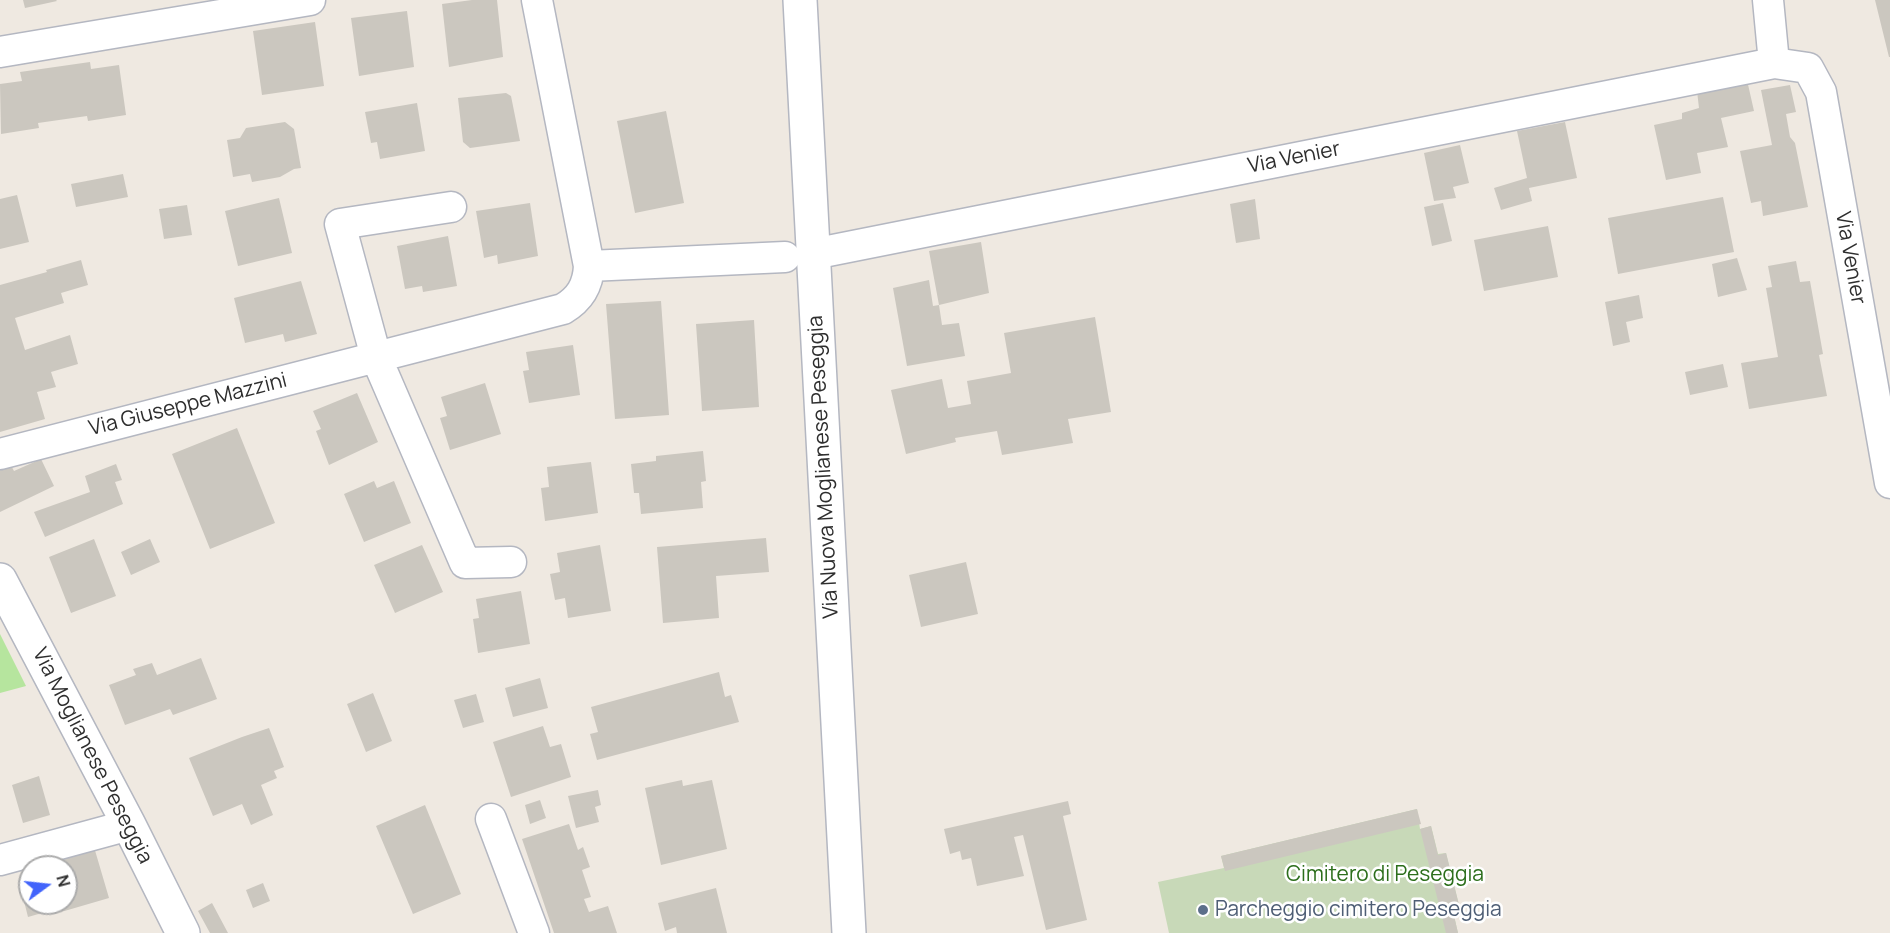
<!DOCTYPE html>
<style>
body{margin:0}
#map{position:relative;width:1890px;height:933px;overflow:hidden;background:#efe9e1;font-family:Manrope,sans-serif}
canvas{display:block}
.north{position:absolute;left:18px;top:855px;width:60px;height:60px;box-sizing:border-box;background:#fff;border:2px solid #ababab;border-radius:50%;rotate:75deg;font-size:16px;font-weight:700;line-height:24px;text-align:center;color:#2e2e2e}
.north::after{content:'';display:block;margin:auto;width:21px;height:27px;background:#4264fb;clip-path:polygon(50% 0,100% 100%,50% 72%,0 100%)}
</style>
<div id="map">
<canvas width="1890" height="933"></canvas>
<div class="north">N</div>
</div>
<script>
const g = document.querySelector('canvas').getContext('2d');
g.lineJoin = 'round';
function fillPath(path, color) { g.fillStyle = color; g.fill(path, 'evenodd'); }
function strokePath(path, color, width, dash) { g.strokeStyle = color; g.lineWidth = width; g.lineCap = dash ? 'butt' : 'round'; g.setLineDash(dash || []); g.stroke(path); }
function write(font, color, halo, rows, align = 'center') {
  g.font = font + ' Manrope,sans-serif'; g.lineWidth = 5; g.setLineDash([]); g.textBaseline = 'middle'; g.strokeStyle = halo; g.fillStyle = color; for (const [text, x, y, turn = 0] of rows) {
    g.save(); g.translate(x, y); g.rotate((+turn || 0) * Math.PI / 180); g.textAlign = isNaN(turn) ? turn : align; if (halo) g.strokeText(text, 0, 0); g.fillText(text, 0, 0); g.restore();
  }
}
fillPath(new Path2D(`
 M0,634L26,686L0,693Z`), '#b6e59e');
fillPath(new Path2D(`
 M1417,809L1420,829L1431,826L1438,854L1446,853L1459,905L1452,907L1458,933H1169L1158,882L1224,868L1221,856Z`), '#c8d9b8');
fillPath(new Path2D(`
 M23,0H56L57,1L25,8Z
 M472,0H497L503,57L449,67L442,4Z
 M1875,0H1890V57H1889Z
 M407,11L414,67L359,76L351,18Z
 M315,22L324,86L262,95L253,31Z
 M90,62L91,69L119,65L126,115L88,121L87,116L38,123L39,128L1,134L0,84L22,81L20,72Z
 M1747,80L1754,111L1721,118L1728,147L1697,153L1701,173L1666,180L1654,125L1682,119V113L1699,108L1697,91Z
 M1790,85L1796,112L1786,114L1790,137L1795,143L1808,207L1763,216L1761,201L1751,203L1740,151L1772,145L1761,90Z
 M506,93L511,96L520,141L470,148L463,142L458,98Z
 M417,103L425,151L380,159L377,142L371,143L365,112Z
 M666,111L684,203L635,213L617,121Z
 M285,122L294,129L301,168L294,169L280,177L252,182L250,174L233,177L227,140L240,138L246,128Z
 M1565,122L1577,178L1529,188L1532,201L1501,210L1494,188L1527,178L1517,131Z
 M1460,145L1469,183L1453,187L1456,198L1434,201L1424,153Z
 M123,174L128,197L76,207L71,184Z
 M17,195L29,242L0,249V199Z
 M1723,197L1734,252L1618,274L1608,218Z
 M279,198L292,253L238,266L225,211Z
 M1255,199L1260,239L1236,243L1230,204Z
 M530,203L538,256L498,264L497,255L484,258L476,211Z
 M1443,203L1452,241L1432,246L1424,207Z
 M187,205L192,235L164,239L159,209Z
 M1548,226L1558,277L1484,291L1474,240Z
 M448,236L457,286L423,292L422,286L405,289L397,246Z
 M981,242L989,293L939,305L929,251Z
 M1737,258L1747,290L1718,297L1712,264Z
 M81,260L88,285L61,293L64,303L15,318L25,350L70,335L78,364L51,372L56,387L37,392L45,419L0,432V285L47,272L46,270Z
 M1796,261L1800,282L1810,281L1823,354L1819,355L1827,396L1749,409L1741,363L1778,357L1766,288L1772,287L1768,266Z
 M929,280L933,306L939,305L942,325L959,323L965,356L907,366L893,288Z
 M301,281L317,334L285,342L283,334L245,343L234,298Z
 M1639,295L1643,318L1626,322L1630,342L1613,346L1605,302Z
 M661,301L669,415L615,419L606,304Z
 M1095,317L1111,412L1068,419L1073,443L1002,455L997,431L955,438L956,442L906,454L891,390L942,379L948,408L971,404L967,381L1011,373L1004,333Z
 M754,320L759,407L702,411L696,324Z
 M573,345L580,395L529,403L523,371L529,370L526,352Z
 M1723,364L1728,387L1690,395L1685,372Z
 M485,383L501,434L450,450L440,418L447,416L441,397Z
 M357,393L378,442L329,465L316,431L321,429L313,411Z
 M237,428L275,523L210,549L172,454Z
 M703,451L706,481L701,482L703,508L641,514L639,493H634L631,464L656,461V456Z
 M6,456L14,471L41,459L54,486L0,512V459Z
 M591,462L598,513L545,521L541,488L549,487L547,467Z
 M116,464L122,480L115,482L123,504L45,537L34,512L90,492L85,476Z
 M374,481L377,488L394,481L411,523L364,542L344,494Z
 M766,538L769,572L716,576L719,618L663,623L657,547Z
 M94,539L116,596L71,613L49,557Z
 M150,539L160,562L131,575L121,552Z
 M422,545L443,592L395,613L374,565Z
 M600,545L611,611L568,618L565,598L555,600L550,574L560,572L557,553Z
 M966,562L978,614L921,627L909,575Z
 M521,591L530,644L478,653L473,619L479,618L476,599Z
 M201,658L217,699L173,715L170,709L125,725L109,685L136,675L133,669L152,663L157,675Z
 M719,672L725,697L731,695L739,722L597,760L590,734L598,732L591,707Z
 M540,678L548,708L513,717L505,688Z
 M373,693L392,741L366,752L347,704Z
 M476,694L484,722L463,728L454,700Z
 M543,726L550,747L561,744L571,777L511,797L493,742Z
 M269,728L284,767L274,771L277,778L261,785L273,815L251,825L242,804L213,816L189,758L242,737Z
 M39,776L50,815L23,823L12,785Z
 M682,780L683,786L712,780L727,849L661,865L645,788Z
 M598,790L601,805L595,807L599,822L576,828L568,796Z
 M540,800L546,818L530,824L525,805Z
 M1068,801L1071,814L1063,816L1087,920L1046,930L1023,835L1014,837L1024,876L977,886L971,858L962,860L960,851L950,854L944,829Z
 M425,805L461,894L413,914L376,826Z
 M1417,809L1421,824L1225,871L1221,856Z
 M569,824L578,850L583,847L590,867L582,870L591,897L584,899L589,912L608,906L617,933H554L522,839Z
 M1431,826L1438,855L1446,853L1459,905L1452,907L1458,933H1446L1420,829Z
 M94,847L109,898L61,912L59,903H66V867H48L46,861Z
 M263,883L270,901L253,908L246,890Z
 M716,888L727,933H677L676,927L665,931L658,903Z
 M30,891V903H54L56,909L28,917L22,893Z
 M212,903L228,933H210L198,911Z`), '#cbc7bf');
const minor = new Path2D(`
 M1768,0L1774,63
 M0,52L310,0
 M451,207L340,224L376,357L465,563L511,562
 M813,254L1774,63L1808,68L1821,92L1890,483
 M589,266L785,257
 M0,454L563,309C580,299 588,286 589,266L537,0
 M491,819L534,933
 M0,860L129,825`);
const tertiary = new Path2D(`
 M0,580L129,825L183,933`);
const secondary = new Path2D(`
 M800,0L849,933`);
strokePath(minor, '#b4b7c1', 33);
strokePath(tertiary, '#b4b7c1', 36);
strokePath(secondary, '#b4b7c1', 36);
strokePath(minor, '#fff', 30);
strokePath(tertiary, '#fff', 33);
strokePath(secondary, '#fff', 33);
for (const [x, y, r, color] of [
 [1203,910,6,"#5c6f8a"]
]) { const dot = new Path2D(); dot.arc(x, y, r, 0, 2 * Math.PI); g.fillStyle = color; g.fill(dot); strokePath(dot, '#fff', 2); }
write('21px', '#2e2e2e', '#fff', [
 ["Via Venier",1294,158,-11],
 ["Via Venier",1850,258,80],
 ["Via Giuseppe Mazzini",188,405,-14],
 ["Via Nuova Moglianese Peseggia",824,467,-93],
 ["Via Moglianese Peseggia",92,756,63]
]);
write('21px', '#2c6e1b', '#fff', [
 ["Cimitero di Peseggia",1385,875]
]);
write('21px', '#4e5e75', '#fff', [
 ["Parcheggio cimitero Peseggia",1215,910]
], 'left');
</script>
